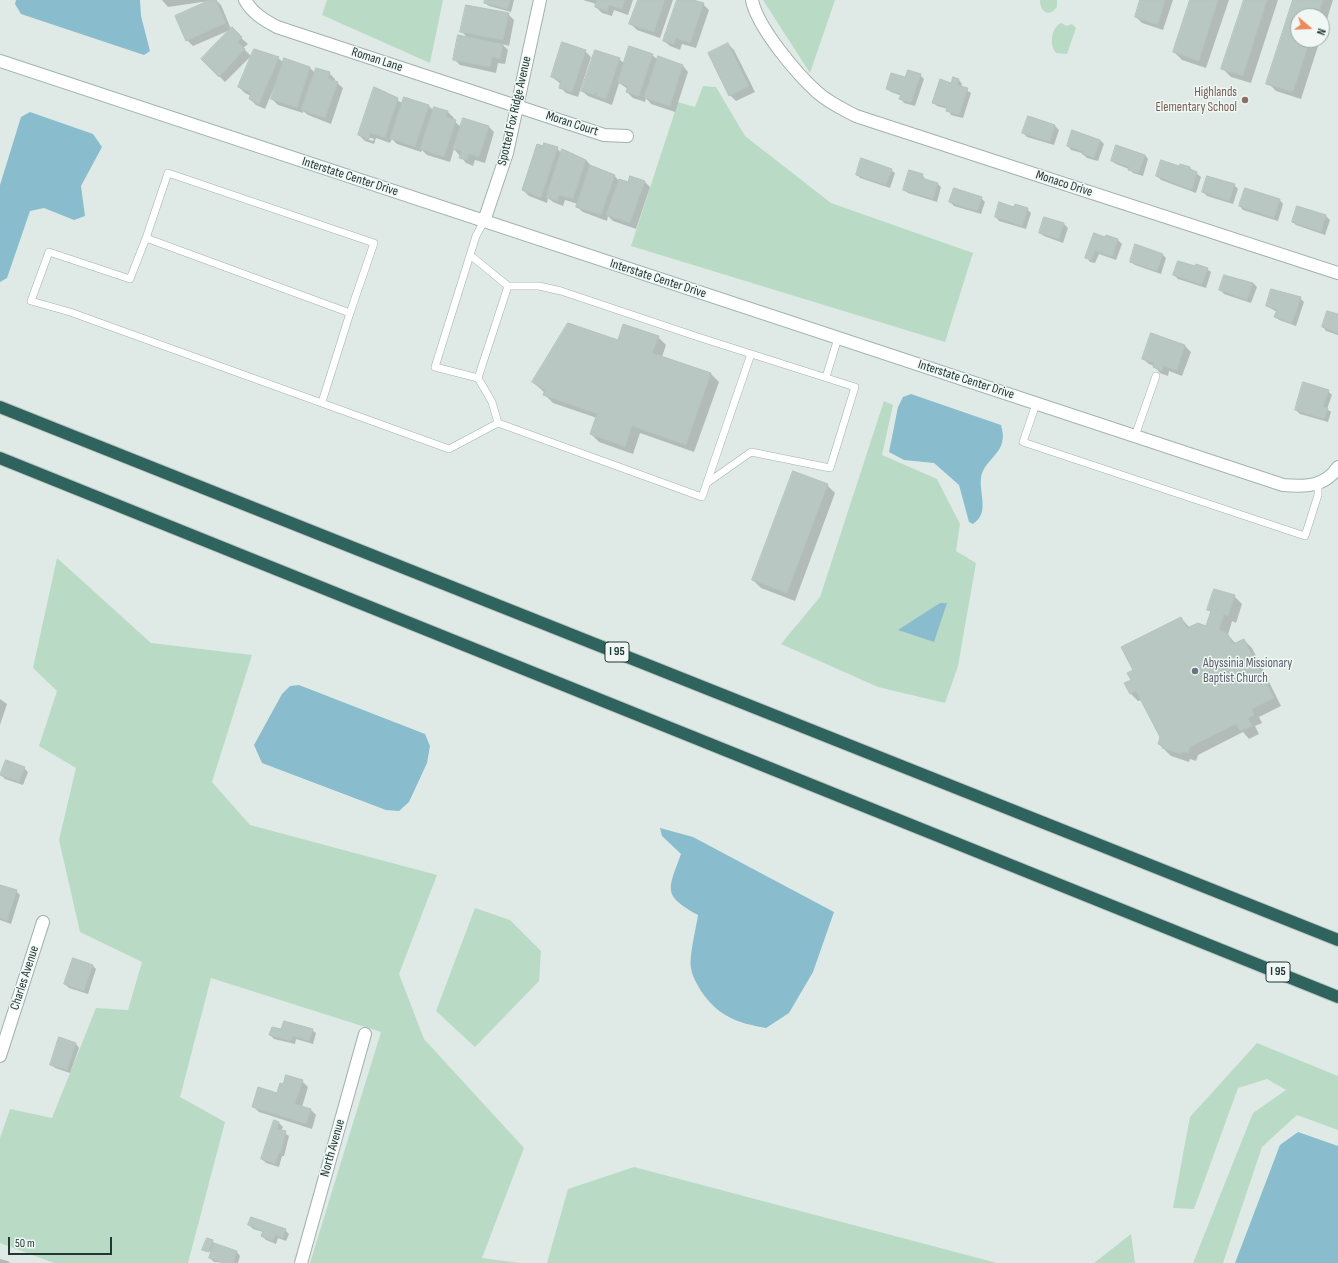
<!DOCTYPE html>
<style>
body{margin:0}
#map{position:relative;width:1338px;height:1263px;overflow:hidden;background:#dfeae6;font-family:"Sofia Sans Condensed",sans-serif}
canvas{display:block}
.north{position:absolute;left:1290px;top:8px;width:40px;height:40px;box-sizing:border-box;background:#f0f7f4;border:1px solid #9daba8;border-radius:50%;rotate:109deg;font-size:11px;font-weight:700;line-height:16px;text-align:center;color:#213935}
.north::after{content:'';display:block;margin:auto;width:14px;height:18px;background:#ec8a5b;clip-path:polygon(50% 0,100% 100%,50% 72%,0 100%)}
.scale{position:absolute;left:8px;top:1237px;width:104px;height:18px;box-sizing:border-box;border:2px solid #213935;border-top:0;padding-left:5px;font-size:12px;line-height:14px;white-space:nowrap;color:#213935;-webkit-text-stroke:3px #f0f7f4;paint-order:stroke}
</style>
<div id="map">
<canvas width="1338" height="1263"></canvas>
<div class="north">N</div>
<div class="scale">50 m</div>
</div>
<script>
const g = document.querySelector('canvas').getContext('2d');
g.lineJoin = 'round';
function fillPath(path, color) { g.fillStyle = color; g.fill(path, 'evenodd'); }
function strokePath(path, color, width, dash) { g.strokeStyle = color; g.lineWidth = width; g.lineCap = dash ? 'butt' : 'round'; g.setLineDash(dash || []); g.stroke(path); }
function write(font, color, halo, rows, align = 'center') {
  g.font = font + ' "Sofia Sans Condensed",sans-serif'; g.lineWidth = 3; g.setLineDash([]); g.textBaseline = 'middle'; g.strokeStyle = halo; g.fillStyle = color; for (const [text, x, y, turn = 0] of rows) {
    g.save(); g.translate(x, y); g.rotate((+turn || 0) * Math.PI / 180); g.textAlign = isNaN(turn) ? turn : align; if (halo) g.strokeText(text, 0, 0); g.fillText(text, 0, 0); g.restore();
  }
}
fillPath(new Path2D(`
 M327,0H443L430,63L322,15Z
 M763,0H835L810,73Z
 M1040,0H1057V7C1049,18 1040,12 1040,0Z
 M1061,23L1067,26L1072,24L1076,28L1067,54L1056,53C1049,45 1051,28 1061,23Z
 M703,86L716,87L745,136L831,203L973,253L945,342L631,246L678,102L695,107Z
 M884,401L893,405L882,455L937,479L960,524L956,551L976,563L958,666L945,703L878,687L781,644L820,597Z
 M57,558L151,643L252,655L212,782L250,825L437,875L399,974L424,1039L524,1148L482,1258L520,1263H310L381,1032L211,978L180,1097L225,1122L188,1263H54L0,1243V1138L10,1109L52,1118L96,1008L128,1010L142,962L80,932L59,840L76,768L39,746L57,691L33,668Z
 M475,908L510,920L541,951L539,981L475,1047L436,1011Z
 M1257,1043L1338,1076V1130L1297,1115L1262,1147L1223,1263H1193L1253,1113L1286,1090L1267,1079L1238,1088L1194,1209L1173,1208L1190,1117Z
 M634,1167L997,1263H998H547L568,1189Z
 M1131,1234L1135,1263H1094Z`), '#b9dbc5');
fillPath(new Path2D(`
 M16,0H140L141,16L150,51L144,55L21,14L15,4Z
 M30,112L93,134L102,147L81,186L85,216L74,220L44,208L30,211L7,278L0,282V185L21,117Z
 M911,394L1001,425C1010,454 984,457 981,478C979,494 990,513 973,524L969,522L959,485L934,463L904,460L889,452L898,407L903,397Z
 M940,603H947L934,642L898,630Z
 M299,685L425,734L430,746L427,763L409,802L399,811L386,810L262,763L254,745L282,694L290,686Z
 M660,828L693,837L834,912L813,972L789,1013L766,1028C737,1023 718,1016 701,991C697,984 692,976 691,968C689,956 696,929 698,915C662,895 668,890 681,854L662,836Z
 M1298,1132L1338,1146V1263H1235L1280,1145Z`), '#89bdcd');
fillPath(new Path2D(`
 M162,0H216L221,5L231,29L248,44L243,48L251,56L225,82L202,59L230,30L193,46L187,40L209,1L168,7Z
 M486,0H514L511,12L489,6L485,3Z
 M583,0H633L628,15L614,10L612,16L602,13L596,7V4Z
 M639,0H673L660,38L637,30L631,24Z
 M678,0H690L703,4L709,10L696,48L682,44L680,50L670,46L664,41Z
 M1141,0H1173L1163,30L1142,23L1136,17Z
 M1191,0H1229L1206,68L1182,60L1174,52Z
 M1245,0H1278L1251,83L1231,77L1223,69Z
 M1295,0H1333L1322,35V16H1298V40H1320L1301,99L1276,91L1268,83Z
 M508,14L514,20L509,46L502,44L508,50L505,64L498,63L496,73L460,65L454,59L468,38L461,31Z
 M728,44L734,50L755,92L736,101L730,95L709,53Z
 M585,51L591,57L578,97L566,93L560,87L561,84L552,77Z
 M652,55L658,60L683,66L688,72L675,112L651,104L646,98L645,102L633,98L627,92L628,89L619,83L612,105L588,96L582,91L619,59L625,64Z
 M278,58L284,63L309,67L315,73H329L335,79V81L343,88L331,124L308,115L303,111V113L278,105L272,99L277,84L276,83L265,109L256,105L250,99L251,96L245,93L239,87Z
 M920,75L924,79L915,106L904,103L901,99L902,96L891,92L887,89L906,78Z
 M959,80L962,84L961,87L971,93L963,118L951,115L948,109L937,106L933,102L952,84Z
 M375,88L386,92L403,104L429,106L434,111L448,112L454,118L453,120L461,127L488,126L494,132L485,163L475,160L473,166L466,163L454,149L450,162L427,155L422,150L421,152L397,144L392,139L390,143L376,138L374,144L365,141L359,135ZM365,136L374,139L373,141L365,138Z
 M1028,117L1055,126L1059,130L1054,145L1027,137L1023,133Z
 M1072,131L1100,140L1104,144L1098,161L1087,158L1082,153L1071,150L1068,146Z
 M557,148L561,153L562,150L574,154L578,158L586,160L591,166L614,175L618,180L629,183L644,181L650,187L636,229L613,221L608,216L607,221L583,212L577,207L578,204L565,200L563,206L553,202L548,198L547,203L529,196L523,190Z
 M1145,155L1148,159L1143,176L1133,173L1129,169L1116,164L1112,161Z
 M1180,167L1190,168L1201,177L1196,193L1161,180L1157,176Z
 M891,170L895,173L890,188L860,178L857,174Z
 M922,175L926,180L938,184L941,187L937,202L908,193L904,190Z
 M1234,185L1238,189L1233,204L1207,196L1203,192Z
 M981,198L985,202L981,214L954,206L950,202Z
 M1280,200L1283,204L1278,221L1243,210L1240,206Z
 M1298,207L1326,216L1330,220L1325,235L1296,225L1293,222Z
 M1014,208L1027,209L1031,213L1026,229L999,221L996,217Z
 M1045,218L1064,224L1068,228L1063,243L1044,236L1040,233Z
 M1106,236L1118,240L1122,244L1116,260L1099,254L1095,263L1090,262L1087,258Z
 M1162,254L1166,258L1161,274L1135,265L1131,262Z
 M1195,268L1207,269L1211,272L1206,288L1178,279L1174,275Z
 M1225,276L1253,283L1257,287L1251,303L1224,294L1220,290Z
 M1300,298L1304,302L1296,326L1279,320L1276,317L1277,312L1267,306Z
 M1338,315V335L1326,331L1323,327Z
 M1151,334L1185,346L1191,352L1182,376L1169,371L1168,376L1160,373L1154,366L1149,364L1143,359Z
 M658,337L666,345L662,357L711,374L719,382L694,452L640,433L633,454L599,442L591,434L597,418L553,403L545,395V393L533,382L618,342Z
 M1328,391L1332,395L1327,409L1331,412L1328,422L1300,414L1296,410Z
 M827,485L835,493L795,601L761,588L753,580Z
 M1234,596L1242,604L1236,623L1232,621L1228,635L1236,644L1244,640L1252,648L1281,706L1259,717L1262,723L1255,726L1259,734L1249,739L1243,732L1198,755L1196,761L1190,759L1189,762L1171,756L1159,744L1161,737L1142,700L1138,701L1130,693L1134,670L1181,618L1190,628L1207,627L1211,612L1208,609Z
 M0,699L7,704L0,725Z
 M24,768L28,772L23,785L5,779L1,775Z
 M0,886L16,891L20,895L11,924L0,920Z
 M92,965L96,969L88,994L69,988L65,984Z
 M312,1030L316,1033L313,1044L296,1039L295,1044L274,1039L270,1035L282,1031Z
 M76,1044L79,1048L70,1073L55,1068L51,1064Z
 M302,1081L308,1087L302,1107L311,1110L316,1115L312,1129L259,1112L253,1106L277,1094L284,1085Z
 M274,1122L279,1123L283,1127L281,1131L289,1136L284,1156H282L279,1167L266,1163L262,1159Z
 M249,1225L285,1230L289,1234L286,1241L278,1238L276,1244L266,1240L262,1236L263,1232L253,1229Z
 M208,1239L213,1241L214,1244L237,1252L240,1256L238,1263L214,1262L210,1258L214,1253L204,1249Z
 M0,1259L8,1261L10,1263H0Z`), '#0003');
const building = new Path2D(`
 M210,0H216L226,23L186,41L175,16Z
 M485,0H510L508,9L484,3Z
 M597,0H625L622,9L609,5L607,11L595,7Z
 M638,0H665L654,32L629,24Z
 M677,0H693L704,3L690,43L676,38L674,44L663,41Z
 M1140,0H1165L1158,25L1135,17Z
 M1190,0H1218L1199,61L1173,52Z
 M1244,0H1267L1243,76L1221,69Z
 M1293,0H1323L1318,16H1298V40H1310L1293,92L1266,84Z
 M466,5L509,13L503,40L460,32Z
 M232,27L242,37L238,42L245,49L219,77L201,59Z
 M458,35L503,44L500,59L492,57L490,67L453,60Z
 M562,42L586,50L572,92L559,88L561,81L551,77Z
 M728,43L749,86L729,96L708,53Z
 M629,46L653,54L639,96L626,92L628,86L618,82Z
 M254,49L279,57L259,104L249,99L251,93L238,87Z
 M595,50L620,58L606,99L596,96L598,93L596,92L595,95L581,91Z
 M658,56L683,65L670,106L644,98Z
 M284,58L310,67L297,108L271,99Z
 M316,68L330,72L328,78L338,82L325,118L301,110Z
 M908,70L921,74L911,103L899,99L901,94L886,89L891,73L905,77Z
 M953,77L959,79L957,85L968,88L959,115L946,111L947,107L932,103L940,79L951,83Z
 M374,87L398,98L385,138L370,133L369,139L358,135Z
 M404,97L429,105L415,147L390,138Z
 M434,107L448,111L446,117L456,120L444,157L420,149Z
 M1028,116L1055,125L1050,142L1022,133Z
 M463,118L489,126L479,157L469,154L467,160L459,158L461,151L453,149Z
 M1072,130L1100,140L1094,158L1082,154L1083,152L1067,146Z
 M544,143L558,147L541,198L522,190L537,144L543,146Z
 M1116,145L1145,155L1139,173L1128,170L1129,167L1111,161Z
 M562,149L586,160L573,199L559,195L557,201L546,197Z
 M861,158L892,169L886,185L856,175Z
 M1161,160L1179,166L1180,164L1190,167V169L1197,172L1192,190L1156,176Z
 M590,165L615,175L601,215L576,207Z
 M909,170L923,174L922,178L938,183L933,199L903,190Z
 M630,176L645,181L630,223L606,215L619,179L628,182Z
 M1207,176L1235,184L1229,201L1202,192Z
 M954,188L982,197L977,211L949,202Z
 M1245,188L1280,199L1274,218L1239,206Z
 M999,202L1014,207L1015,204L1028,208L1022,226L995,217Z
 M1297,206L1326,215L1321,232L1292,222Z
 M1044,217L1064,223L1059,239L1039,233Z
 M1094,233L1105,237L1106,235L1118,239L1112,257L1095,251L1092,260L1085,258Z
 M1135,244L1163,254L1157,271L1130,262Z
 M1178,261L1195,266L1196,264L1208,268L1202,285L1173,275Z
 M1224,275L1253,283L1247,300L1219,290Z
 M1271,289L1301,297L1292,323L1274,317L1277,310L1266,306Z
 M1327,311L1338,314V333L1322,327Z
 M568,323L618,340L623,324L659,336L652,353L711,373L686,445L632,426L625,447L590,434L597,414L543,395L545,390L532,382Z
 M1151,333L1185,345L1177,370L1163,366L1162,371L1153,367L1154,363L1142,359Z
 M1303,382L1329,390L1323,407L1328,408L1324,419L1295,410Z
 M793,471L828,484L787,593L752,580Z
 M1214,589L1235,595L1228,616L1224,614L1219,630L1227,633L1233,644L1244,639L1274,698L1252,709L1254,715L1248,718L1252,726L1240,731L1236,724L1190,747L1188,753L1182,752L1181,754L1162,748L1163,746L1158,744L1160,737L1136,691L1130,694L1124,683L1131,680L1127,673L1133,670L1121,647L1181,617L1187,628L1198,623L1206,626L1211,611L1207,610Z
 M6,760L25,767L19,782L0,775Z
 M0,885L17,890L7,921L0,918Z
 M73,958L93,965L84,991L64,984Z
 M284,1021L313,1029L309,1041L293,1036L291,1041L269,1035L272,1027L281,1029Z
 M59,1037L76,1043L67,1070L50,1065Z
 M286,1075L303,1080L295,1104L311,1109L306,1124L252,1107L258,1087L277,1093L280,1083L283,1084Z
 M274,1120L279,1122L277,1129L286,1131L281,1153H279L275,1164L261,1159Z
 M251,1217L286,1229L283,1238L275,1235L273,1241L261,1236L263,1231L248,1225Z
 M207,1238L213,1240L209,1252L202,1250Z
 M214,1243L237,1251L233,1263H223L209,1258Z`);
fillPath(building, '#b8c7c2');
strokePath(building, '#b2c3bd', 1);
const lane = new Path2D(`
 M146,238L130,279L49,252L31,301L70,312L449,449L498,423L702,497L751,354
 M470,255L508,286L478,378L435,367L476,236L484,221
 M508,286H539L561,291L698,337L855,387L830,468L751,452L707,483
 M826,377L838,338
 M478,378L492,402L498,423
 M322,402L350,313L146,238L168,173L374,243L350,313
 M1036,404L1023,442L1305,536L1318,495V484
 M1135,436L1156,376`);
const street = new Path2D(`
 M245,0C252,13 264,20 277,27L604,135L627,136
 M752,0C757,27 797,74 817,92C829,103 843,109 856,116L1338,273
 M484,221L507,153L540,0
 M0,1056L43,922
 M301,1263L365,1034`);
const secondary = new Path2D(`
 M0,61L1283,485C1305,487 1325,487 1338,467`);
const highway = new Path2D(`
 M0,407L1338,940
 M0,458L1338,997`);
strokePath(lane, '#a2b1ad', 8);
strokePath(street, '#a2b1ad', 14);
strokePath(secondary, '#9fb5af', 14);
strokePath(highway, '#bcc4c2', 14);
strokePath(lane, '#fff', 7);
strokePath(street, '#fff', 12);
strokePath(secondary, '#fff', 12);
strokePath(highway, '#2e645d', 12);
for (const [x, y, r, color] of [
 [1245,100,4,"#8d6e63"],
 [1195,671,4,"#6b7280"]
]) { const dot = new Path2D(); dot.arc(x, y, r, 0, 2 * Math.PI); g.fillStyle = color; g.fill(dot); strokePath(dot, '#f0f7f4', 1.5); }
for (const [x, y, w] of [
 [617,652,24],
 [1278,972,24]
]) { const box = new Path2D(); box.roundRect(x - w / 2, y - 10, w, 20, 3); g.fillStyle = '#f0f7f4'; g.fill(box); strokePath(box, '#213935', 1); }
write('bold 12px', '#213935', null, [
 ["I 95",617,652],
 ["I 95",1278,972]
]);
write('13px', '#213935', '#f0f7f4', [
 ["Roman Lane",377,60,18],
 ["Spotted Fox Ridge Avenue",515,111,-77],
 ["Moran Court",572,124,18],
 ["Interstate Center Drive",350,177,18],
 ["Monaco Drive",1064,184,18],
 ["Interstate Center Drive",658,279,18],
 ["Interstate Center Drive",966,380,18],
 ["Charles Avenue",25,978,-72],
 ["North Avenue",333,1148,-74]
]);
write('13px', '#785e54', '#f0f7f4', [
 ["Highlands",1237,93],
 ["Elementary School",1237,108]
], 'right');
write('13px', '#5b616d', '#f0f7f4', [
 ["Abyssinia Missionary",1203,664],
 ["Baptist Church",1203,679]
], 'left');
</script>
